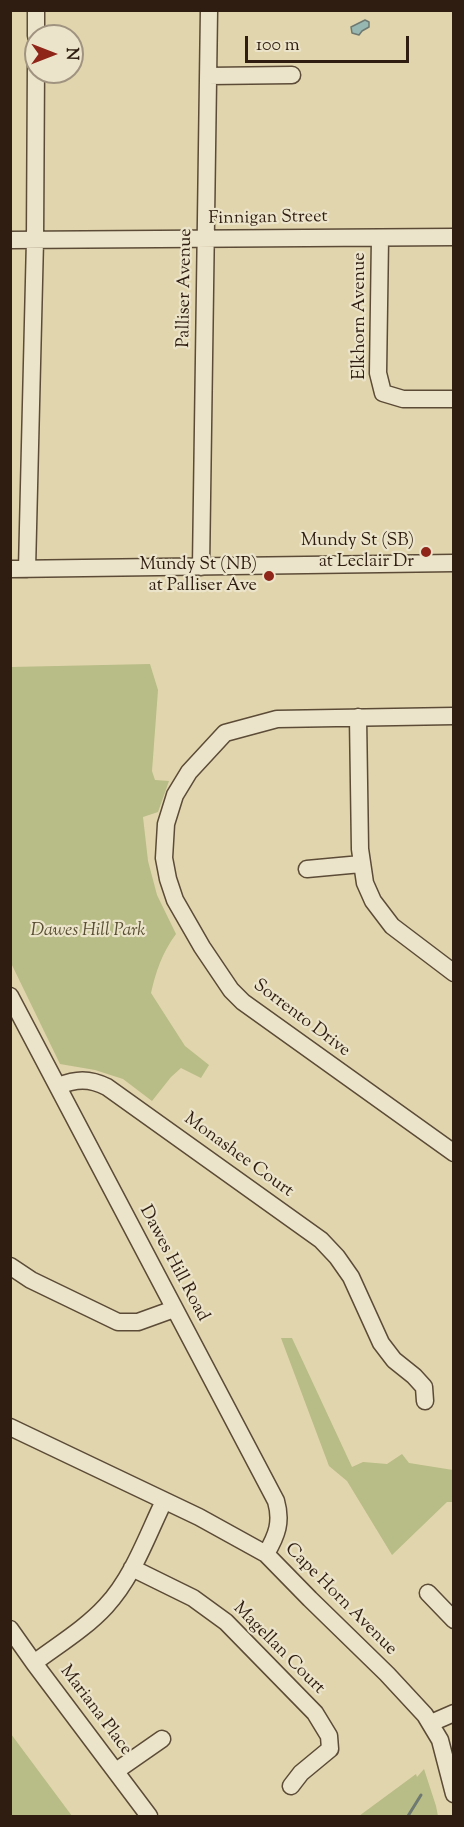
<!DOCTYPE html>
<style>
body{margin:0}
#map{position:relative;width:464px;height:1827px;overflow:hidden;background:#e1d5ad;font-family:"Sorts Mill Goudy",serif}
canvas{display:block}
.frame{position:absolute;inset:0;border:12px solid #2e1d10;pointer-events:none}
.north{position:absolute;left:24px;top:24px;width:60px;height:60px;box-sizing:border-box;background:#ece4ca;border:2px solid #a09480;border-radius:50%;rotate:90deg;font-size:16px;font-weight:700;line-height:24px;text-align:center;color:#2e1d10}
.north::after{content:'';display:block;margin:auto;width:21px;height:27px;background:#8f2418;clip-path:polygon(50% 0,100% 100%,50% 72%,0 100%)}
.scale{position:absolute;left:245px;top:36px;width:164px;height:27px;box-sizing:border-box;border:3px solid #2e1d10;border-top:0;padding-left:8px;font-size:18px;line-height:21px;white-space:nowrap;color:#2e1d10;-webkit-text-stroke:4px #ece4ca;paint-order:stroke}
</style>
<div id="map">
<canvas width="464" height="1827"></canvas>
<div class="frame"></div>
<div class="north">N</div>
<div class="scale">100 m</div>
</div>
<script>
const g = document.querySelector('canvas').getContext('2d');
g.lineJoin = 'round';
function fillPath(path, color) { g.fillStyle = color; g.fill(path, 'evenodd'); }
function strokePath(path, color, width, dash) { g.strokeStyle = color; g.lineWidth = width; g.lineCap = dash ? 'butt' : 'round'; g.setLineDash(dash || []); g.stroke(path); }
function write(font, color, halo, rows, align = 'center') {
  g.font = font + ' "Sorts Mill Goudy",serif'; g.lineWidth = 4.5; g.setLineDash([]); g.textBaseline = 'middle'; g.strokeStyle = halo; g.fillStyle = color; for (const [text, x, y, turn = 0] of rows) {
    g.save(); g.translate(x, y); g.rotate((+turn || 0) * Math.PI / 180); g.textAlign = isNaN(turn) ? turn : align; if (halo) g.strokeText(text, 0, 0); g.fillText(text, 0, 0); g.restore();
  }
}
fillPath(new Path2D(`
 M150,664L158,690L152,771L155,780L169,781L158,812L143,817L148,861L157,895L176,934C162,953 156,971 151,993L185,1046L209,1065L201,1078L181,1068L171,1077L152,1101L123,1079L95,1070L60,1064L11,963V667Z
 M281,1338H292L352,1467L363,1462L387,1464L402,1454L409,1463L453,1470V1502H447L392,1555L347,1481L329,1466Z
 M11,1734L72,1816H11Z
 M424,1769L436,1806L438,1816H359L416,1774L417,1777Z`), '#b8bc86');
const water = new Path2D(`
 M365,20L369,22V27L362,31L359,35L352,33L351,27Z`);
fillPath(water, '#97b7b2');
strokePath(water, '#6d7971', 1.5);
strokePath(new Path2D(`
 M408,1816L421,1795`), '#6d7971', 3);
const minor = new Path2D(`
 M36,36V10
 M208,76L292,75
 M380,238L378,373L383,393L403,399H454
 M10,240L454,237
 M201,567L209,10
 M10,569L454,563
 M27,569L35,240L36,63
 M454,716L277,719L225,733L189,772L175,795L166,824L164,858L168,879L175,900L202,947L231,990L243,1002L454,1153
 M358,717L360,849L365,883L373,901L392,926L454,973
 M307,869L361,864
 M10,996L276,1501C282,1522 277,1535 266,1554
 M58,1086C76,1079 89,1078 107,1087L321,1240L337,1257L351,1277L381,1343L394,1360L414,1376L424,1387L425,1401
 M10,1266L31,1280L118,1322H138L174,1309
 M10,1427L199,1517L266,1554L310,1599L387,1674L425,1715L440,1740L454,1794
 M132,1568L193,1598L226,1622L315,1713L329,1736L330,1749L301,1773L291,1786
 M428,1593L454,1620
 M10,1629L34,1663L149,1816
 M34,1663C58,1645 86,1628 106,1606C133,1577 147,1536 164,1501
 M431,1723L454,1713
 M116,1771L162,1739`);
strokePath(minor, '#5b4b37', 19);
strokePath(minor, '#ece4ca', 16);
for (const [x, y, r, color] of [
 [426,552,6,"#8f2418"],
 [269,576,6,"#8f2418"]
]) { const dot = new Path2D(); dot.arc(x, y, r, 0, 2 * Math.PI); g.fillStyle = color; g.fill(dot); strokePath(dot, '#ece4ca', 2); }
write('18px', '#2e1d10', '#ece4ca', [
 ["Finnigan Street",268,219,-1],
 ["Palliser Avenue",186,288,-89],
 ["Elkhorn Avenue",361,316,-90],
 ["Sorrento Drive",301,1019,37],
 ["Monashee Court",238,1156,36],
 ["Dawes Hill Road",173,1264,62],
 ["Cape Horn Avenue",340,1600,45],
 ["Magellan Court",278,1649,45],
 ["Mariana Place",95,1711,53]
]);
write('18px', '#2e1d10', '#ece4ca', [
 ["Mundy St (SB)",414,542],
 ["at Leclair Dr",414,563],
 ["Mundy St (NB)",257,566],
 ["at Palliser Ave",257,587]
], 'right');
write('italic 18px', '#574d33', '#ece4ca', [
 ["Dawes Hill Park",88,932]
]);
</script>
